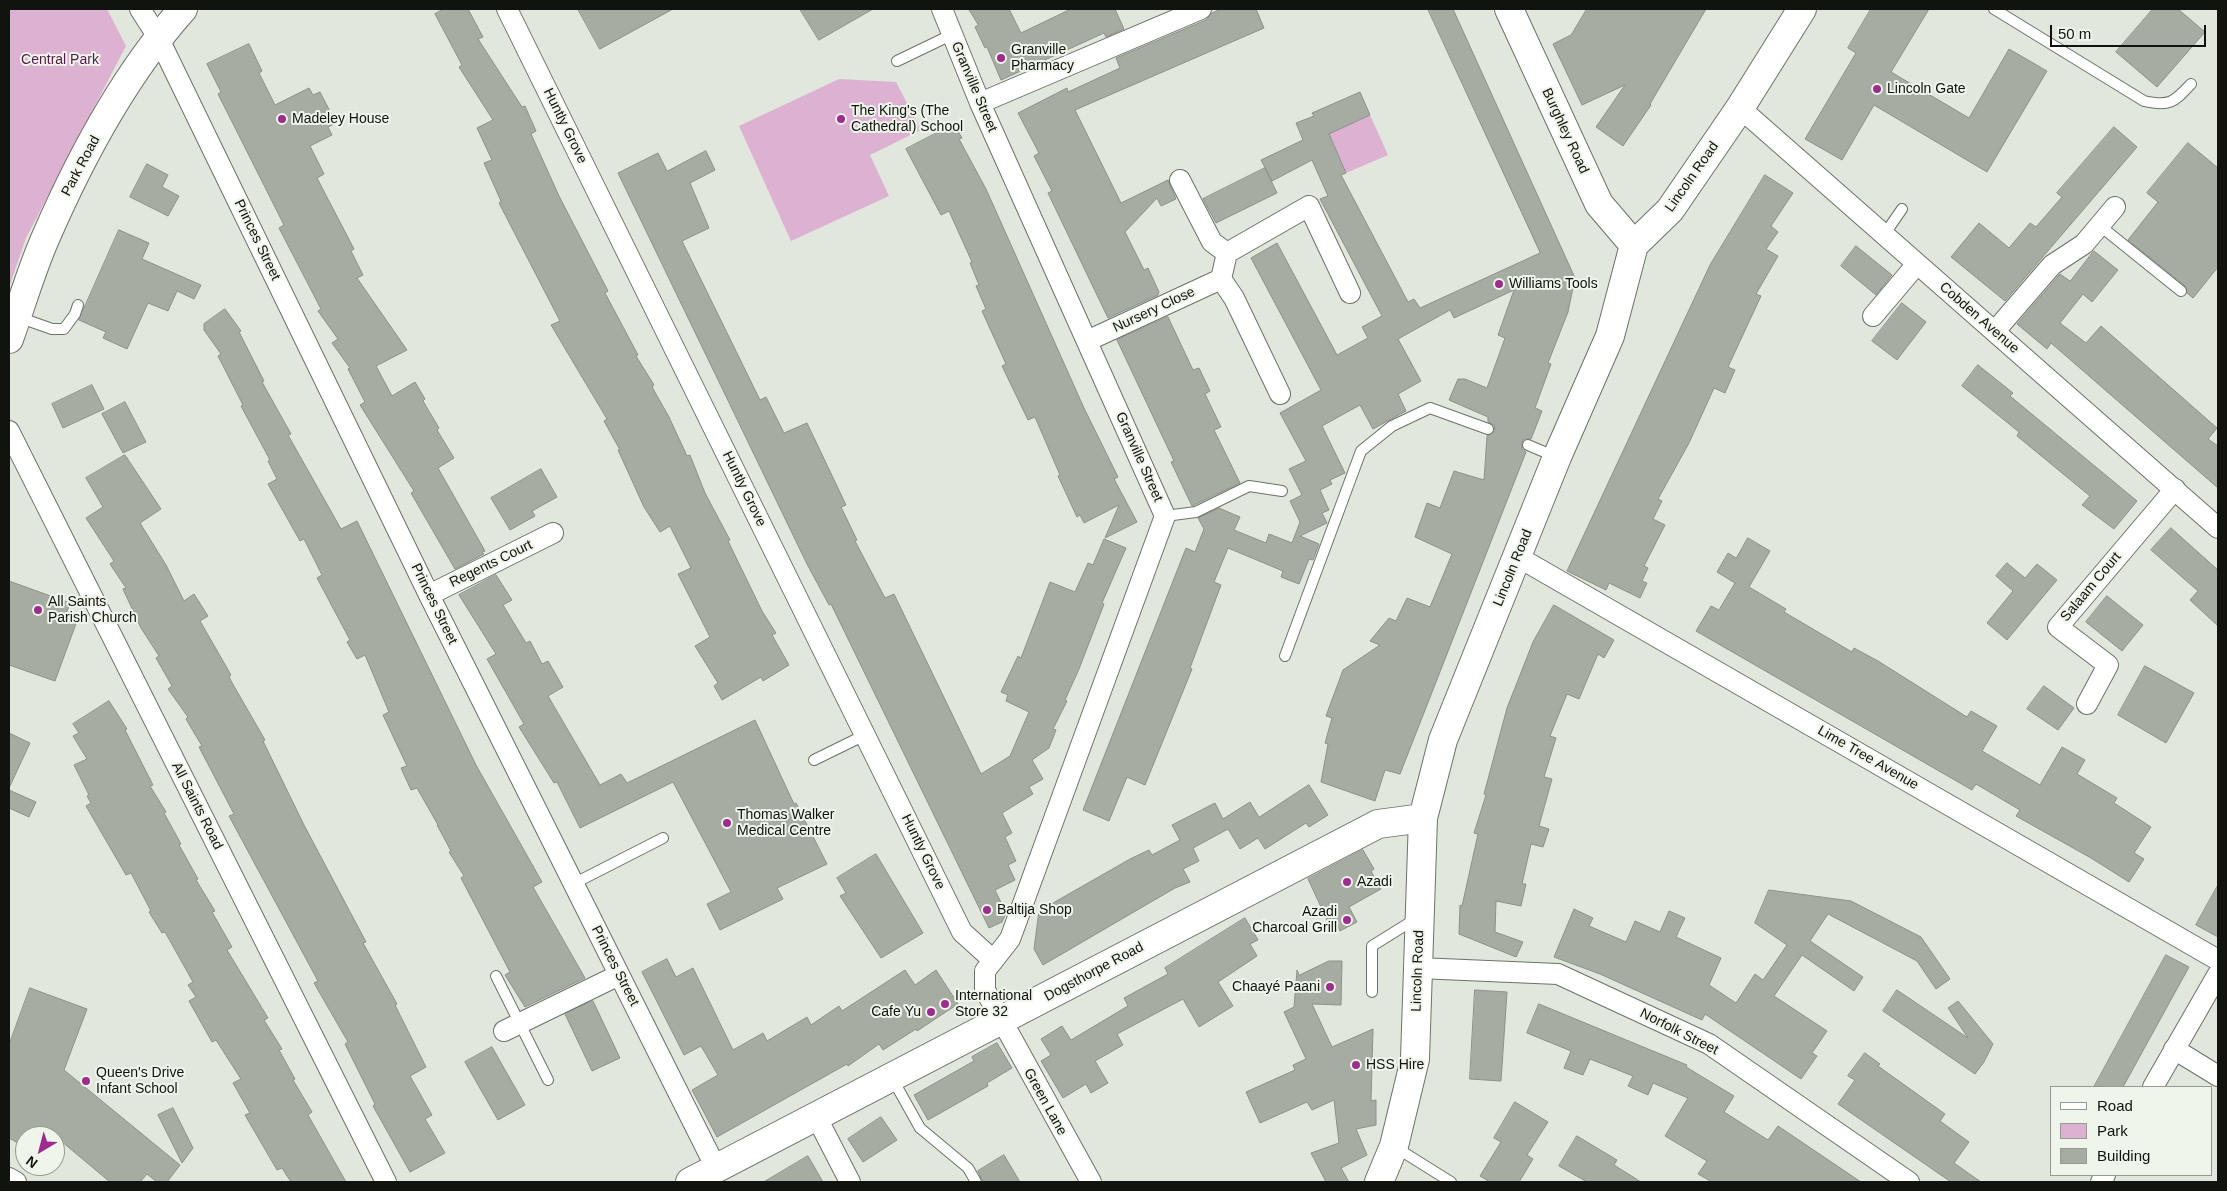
<!DOCTYPE html>
<meta charset="utf-8">
<style>
body{margin:0}
#map{position:relative;width:2227px;height:1191px;overflow:hidden;background:#e1e7dd;font-family:Helvetica,sans-serif}
canvas{display:block}
.frame{position:absolute;inset:0;border:10px solid #11130f;pointer-events:none}
.legend{position:absolute;left:2050px;top:1086px;width:162px;height:90px;box-sizing:border-box;background:#eff5ea;border:1px solid #969b92;margin:0;padding:6px 9px;list-style:none;font-size:15px;color:#11130f}
.legend li{display:flex;align-items:center;gap:10px;height:25px}
.legend b{width:25px;border:1px solid #969b92}
.north{position:absolute;left:15px;top:1126px;width:50px;height:50px;box-sizing:border-box;background:#eff5ea;border:1px solid #969b92;border-radius:50%;rotate:217deg;font-size:14px;font-weight:700;line-height:20px;text-align:center;color:#11130f}
.north::after{content:'';display:block;margin:auto;width:18px;height:22px;background:#9c2d8c;clip-path:polygon(50% 0,100% 100%,50% 72%,0 100%)}
.scale{position:absolute;left:2050px;top:25px;width:156px;height:22px;box-sizing:border-box;border:2px solid #11130f;border-top:0;padding-left:6px;font-size:15px;line-height:18px;white-space:nowrap;color:#11130f;-webkit-text-stroke:4px #eff5ea;paint-order:stroke}
</style>
<div id="map">
<canvas width="2227" height="1191"></canvas>
<div class="frame"></div>
<ul class="legend">
<li><b style="height:6px;background:#fff"></b>Road</li>
<li><b style="height:14px;background:#ddb1d2"></b>Park</li>
<li><b style="height:14px;background:#a7aca2"></b>Building</li>
</ul>
<div class="north">N</div>
<div class="scale">50 m</div>
</div>
<script>
const g = document.querySelector('canvas').getContext('2d');
g.lineJoin = 'round';
function fillPath(path, color) { g.fillStyle = color; g.fill(path, 'evenodd'); }
function strokePath(path, color, width, dash) { g.strokeStyle = color; g.lineWidth = width; g.lineCap = dash ? 'butt' : 'round'; g.setLineDash(dash || []); g.stroke(path); }
function write(font, color, halo, rows, align = 'center') {
  g.font = font + ' Helvetica,sans-serif'; g.lineWidth = 4; g.setLineDash([]); g.textBaseline = 'middle'; g.strokeStyle = halo; g.fillStyle = color; for (const [text, x, y, turn = 0] of rows) {
    g.save(); g.translate(x, y); g.rotate((+turn || 0) * Math.PI / 180); g.textAlign = isNaN(turn) ? turn : align; if (halo) g.strokeText(text, 0, 0); g.fillText(text, 0, 0); g.restore();
  }
}
fillPath(new Path2D(`
 M9,9H107L126,46L26,238L9,287Z
 M839,79L896,82L921,130L870,155L889,196L791,241L739,126Z
 M1370,115L1388,155L1346,173L1329,134Z`), '#ddb1d2');
const building = new Path2D(`
 M444,9H468L483,37L478,39L522,107L525,106L536,131L531,134L559,196L608,291L605,293L638,355L636,356L654,385L652,387L669,417L687,456L690,455L705,493L730,540L728,541L762,611L776,633L772,635L789,665L763,681L761,677L722,700L714,686L718,683L695,646L710,637L678,574L691,568L670,526L660,532L644,507L618,450H620L604,421L607,419L551,325L560,321L499,203L501,201L484,163L492,160L477,128L493,120L459,67L462,65L435,14Z
 M578,9H673L600,49Z
 M800,9H873L819,40Z
 M969,9H1009L1021,33L1071,9H1115L1124,29L1106,37L1104,33L1001,80L987,47L985,48L975,27L978,25Z
 M1222,9H1256L1264,28L1075,110L1121,203L1168,180L1176,199L1161,206L1157,198L1125,232L1144,270L1148,268L1159,292L1158,295L1108,318L1048,193L1052,191L1034,156L1039,153L1018,113L1067,88L1068,92L1120,68L1116,58L1206,20L1212,13Z
 M1428,9H1453L1575,278L1568,312L1548,363L1551,364L1535,408L1542,411L1531,439H1524L1522,443V449L1526,452L1400,774L1385,770L1375,801L1321,782L1328,744L1325,743L1332,718L1326,716L1343,670L1380,645L1370,641L1389,618L1396,621L1407,598L1430,607L1452,554L1415,537L1427,503L1440,508L1454,471L1484,480L1487,436L1495,431L1494,425L1488,422V417L1449,400L1458,379H1465L1487,388L1505,338L1498,335L1514,290L1454,318L1450,310L1398,339L1421,381L1398,394L1406,411L1373,429L1360,405L1322,426L1345,473L1330,480L1332,484L1320,490L1329,510L1322,513L1327,523L1300,536L1319,544L1313,560L1309,559L1299,584L1281,577L1283,571L1228,548L1214,582L1221,585L1190,668L1192,669L1145,785L1127,777L1109,821L1083,810L1186,548L1195,552L1204,529L1198,518L1219,508L1240,517L1234,530L1266,543L1269,534L1292,543L1300,522L1290,501L1302,495L1289,469L1306,461L1280,413L1321,390L1251,258L1277,243L1337,355L1368,338L1362,327L1382,316L1320,199L1328,196L1312,160L1272,181L1261,160L1303,140L1296,123L1314,116L1312,113L1360,92L1370,115L1329,134L1346,173L1341,175L1408,302L1414,299L1420,308L1540,253Z
 M1587,9H1706L1650,104L1651,105L1623,146L1596,127L1625,85L1582,105L1553,44L1571,35Z
 M1871,9H1929L1891,72L1969,118L2009,49L2047,71L1987,172L1874,105L1842,160L1805,139L1856,53L1848,48Z
 M2153,9H2178L2205,32L2157,87L2116,52Z
 M249,44L262,71L259,73L275,105L309,88L313,95L320,92L336,123L328,127L332,135L310,146L324,174L317,178L354,249L351,251L363,275L357,278L407,350L376,366L392,396L415,382L425,399L423,401L439,428L437,430L454,458L438,468L485,551L482,552L484,554L455,569L411,493L414,491L360,405L365,402L348,369L350,368L332,343L338,339L318,311L321,309L279,228L284,225L218,94L221,92L207,64Z
 M954,124L962,138L959,139L986,189L1084,408L1118,477L1114,479L1137,522L1105,538L1119,505L1084,523L1080,515L1077,517L1058,476L1060,475L1035,417L1028,420L1002,366L1006,364L982,311L986,309L976,286L979,285L970,263L972,262L949,211L941,215L906,149Z
 M2114,127L2137,147L2005,301L1951,257L1979,223L2009,248L2030,223L2036,227L2062,197L2057,193Z
 M2188,143L2218,168V267L2193,298L2187,293L2185,286L2128,240L2158,202L2147,193Z
 M706,151L715,170L690,183L709,228L682,241L760,400L766,397L784,433L807,423L846,505L841,507L857,540L855,541L885,598L894,594L981,774L1010,756L1029,712L1006,701L1008,695L1001,692L1018,656L1021,658L1050,582L1075,592L1088,563L1093,565L1104,539L1126,548L1102,603L1104,604L1079,669L1065,700L1067,701L1053,729L1056,730L1049,748L1032,760L1043,779L1029,787L1033,794L1002,813L1012,833L1005,837L1016,861L1008,865L1015,880L995,890L1006,913L1002,922L989,928L831,604L829,605L807,564L618,173L658,153L667,171Z
 M147,164L168,175L162,187L179,196L168,216L130,197Z
 M1265,168L1277,193L1216,223L1203,199Z
 M1765,175L1793,193L1771,226L1778,232L1766,249L1778,256L1756,294L1761,296L1728,367L1735,370L1725,393L1714,388L1689,443L1658,499L1662,501L1653,519L1665,525L1644,566L1648,568L1642,581L1647,583L1640,598L1609,583L1606,590L1567,571L1710,265Z
 M119,230L149,243L142,259L201,285L194,299L177,291L168,311L148,303L127,349L103,338L106,332L79,320Z
 M1856,246L1892,275L1876,295L1841,266Z
 M2094,251L2118,270L2092,302L2083,294L2060,323L2086,343L2101,326L2217,428L2208,439L2218,446V488L2051,343L2047,349L2017,324L2060,274L2070,281Z
 M1902,303L1926,322L1897,360L1872,341Z
 M225,309L241,331L239,332L264,381L262,382L291,434L288,435L341,529L357,521L476,765L542,882L533,887L585,978L525,1007L505,975L510,972L461,878L464,876L449,852L451,851L437,825H438L417,788L411,790L401,768L407,766L383,715L389,712L365,655L357,659L347,642L350,640L317,578L322,575L304,539L300,541L268,484L277,479L268,461L270,460L241,406L243,405L218,356L221,354L204,330V324Z
 M1168,317L1193,370L1199,368L1210,391L1205,394L1221,427L1214,430L1240,483L1194,505L1192,506L1171,462L1174,461L1117,340Z
 M1978,365L2013,393L2010,396L2137,501L2114,529L2082,505L2090,496L2017,436L2019,432L1962,386Z
 M92,385L104,409L63,428L52,404Z
 M125,402L146,442L123,453L102,414Z
 M125,455L161,509L140,523L166,565L184,601L194,594L208,616L200,621L231,675L229,676L231,681L265,740L263,741L304,825L366,942L363,943L397,1004L395,1005L426,1067L410,1076L432,1115L425,1119L445,1153L410,1172L373,1106L375,1104L345,1044L348,1042L314,983L318,981L229,816L234,814L199,747L202,746L186,719L188,717L168,689L172,686L156,658L159,656L141,628L123,589L126,588L110,564L114,561L86,518L103,507L86,478Z
 M541,469L557,497L532,511L535,516L510,530L491,498Z
 M2171,528L2218,570V626L2190,600L2198,591L2151,550Z
 M1748,538L1770,551L1749,587L1786,609L1784,612L1852,652L1854,648L1878,661L1967,717L1971,711L1997,726L1982,751L2040,785L2062,747L2085,760L2077,774L2117,798L2114,803L2151,827L2134,853L2144,859L2129,882L2091,858L2016,816L2020,810L1976,784L1972,790L1696,631L1711,606L1719,610L1735,583L1717,572L1728,553L1736,558Z
 M2007,563L2025,578L2037,564L2057,580L2007,640L1987,623L2013,591L1996,576Z
 M496,575L512,600L503,605L526,643L530,641L542,664L548,661L563,687L548,696L600,785L621,774L627,783L755,720L794,804L796,803L827,864L777,888L783,899L720,930L707,904L731,892L673,782L580,828L557,782L554,783L519,727L524,724L487,659L496,654L459,595Z
 M9,581L70,603L65,617L77,621L55,681L9,665Z
 M2107,596L2143,625L2122,651L2086,622Z
 M1554,605L1614,640L1604,658L1598,654L1579,699L1567,694L1550,736L1556,738L1544,777L1552,779L1539,826L1549,829L1543,847L1531,844L1522,884H1526L1521,906L1496,901L1495,932L1523,942L1516,957L1459,934L1460,905L1462,906L1478,834L1474,833L1486,795L1484,794L1507,708L1533,642Z
 M2145,666L2194,693L2166,743L2118,715Z
 M2044,686L2074,708L2058,730L2027,709Z
 M109,701L127,729L125,730L153,785L150,786L166,812L164,813L181,844L179,845L198,879L196,880L215,911L212,912L232,947L227,950L268,1018L264,1020L282,1049L279,1050L295,1079L293,1080L312,1112L308,1115L346,1182H291L282,1168L277,1170L245,1115L250,1113L233,1083L241,1079L216,1040L212,1042L189,1001L196,997L188,985L193,982L165,932L162,933L149,912L151,911L131,873L126,875L86,806L91,803L87,796L89,795L74,765L87,759L73,736L79,733L73,724Z
 M9,733L30,743L9,788Z
 M1309,785L1328,815L1309,827L1306,823L1265,849L1258,838L1240,849L1228,829L1193,848L1199,861L1183,869L1190,882L1175,888L1043,965L1034,949L1039,911L1130,859L1149,850L1152,855L1180,840L1172,825L1215,803L1223,819L1250,802L1259,817Z
 M9,790L36,802L29,817L9,808Z
 M1363,850L1374,869L1371,871L1381,889L1349,907L1357,922L1340,931L1334,919L1328,922L1308,879Z
 M876,854L923,933L881,958L840,896L846,893L837,878Z
 M2218,885V937L2196,925Z
 M1769,890L1851,901L1921,937L1950,979L1936,989L1917,961L1828,914L1810,941L1863,977L1854,991L1802,955L1774,996L1827,1031L1812,1053L1817,1056L1801,1079L1705,1014L1702,1020L1600,974L1554,957L1574,909L1593,918L1589,926L1626,942L1635,921L1660,932L1669,911L1685,918L1676,937L1721,958L1709,985L1736,1003L1755,974L1763,980L1787,945L1755,923Z
 M1245,918L1258,940L1250,944L1257,956L1218,982L1233,1006L1199,1027L1183,999L1117,1034L1123,1045L1095,1061L1108,1083L1091,1093L1086,1084L1063,1098L1041,1061L1051,1055L1041,1039L1062,1026L1071,1040L1128,1006L1124,998L1168,974L1165,968Z
 M2166,955L2189,967L2123,1087H2094Z
 M667,959L676,977L693,968L733,1050L763,1033L767,1041L807,1017L811,1025L839,1006L842,1011L905,970L915,985L936,970L958,1004L917,1031L916,1029L883,1050L879,1044L848,1066L847,1064L717,1137L692,1090L718,1075L701,1046L684,1055L642,972Z
 M1329,961H1342L1341,1005L1312,1004L1332,1047L1373,1029L1371,1101L1376,1100V1125L1356,1129L1367,1155L1341,1168L1349,1182H1326L1311,1153L1339,1143L1334,1100L1312,1110L1307,1102L1260,1123L1246,1092L1295,1070L1293,1065L1306,1059L1284,1012L1294,1007L1297,970L1299,975Z
 M30,988L87,1009L64,1070L180,1165L167,1182H157L147,1174L140,1182H110L55,1136H25V1147L9,1138V1045Z
 M1475,990L1507,992L1501,1081L1470,1079Z
 M1897,990L1968,1038L1948,1008L1958,1001L1993,1044L1984,1062L1975,1074L1883,1011Z
 M593,1001L620,1058L592,1071L565,1014Z
 M1539,1004L1687,1065L1686,1067L1734,1096L1724,1112L1768,1140L1778,1126L1861,1182H1712L1698,1174L1707,1161L1665,1136L1688,1098L1653,1083L1648,1095L1628,1086L1633,1076L1590,1059L1583,1075L1564,1068L1571,1051L1527,1033Z
 M997,1043L1012,1068L987,1083L988,1086L928,1120L914,1095L974,1061L972,1057Z
 M492,1047L525,1105L498,1120L465,1062Z
 M1865,1053L1880,1064L1878,1066L1945,1114L1940,1121L1969,1142L1954,1163L1981,1182H1951L1838,1104L1855,1080L1848,1076Z
 M1515,1102L1548,1122L1527,1155L1533,1159L1519,1182H1490L1480,1176L1501,1142L1494,1138Z
 M173,1108L193,1148L182,1163L158,1115Z
 M881,1117L897,1140L863,1162L848,1139Z
 M1577,1136L1617,1160L1614,1165L1641,1182H1587L1559,1166Z
 M1004,1155L1020,1182H983L978,1171Z
 M808,1156L823,1182H764Z`);
fillPath(building, '#a7aca2');
strokePath(building, '#8c9188', 1);
const lane = new Path2D(`
 M1994,9L2144,101C2170,107 2174,102 2191,84
 M897,61L951,35
 M2099,225L2181,291
 M1884,235L1902,209
 M18,317L52,329H64L75,314L78,305
 M1528,445L1556,457
 M1165,516L1196,512L1249,486L1282,491
 M1285,656L1361,451L1392,426L1430,408L1488,429
 M814,760L865,735
 M573,884L663,838
 M496,976L548,1080
 M1372,992V946L1417,918
 M892,1078L920,1128L968,1168L976,1182
 M1395,1147L1451,1182`);
const street = new Path2D(`
 M140,9L158,37L429,595L716,1168
 M507,9L962,932L993,960
 M942,9L980,103L1165,516L1010,939L985,971V990L1091,1182
 M980,103L1201,9
 M1740,108L2218,528
 M1180,180L1212,242L1227,253
 M1221,279L1234,298L1280,394
 M1873,316L1917,264
 M1995,331L2052,265L2084,244L2115,207
 M1087,341L1221,279L1227,253L1309,206L1350,293
 M9,431L386,1182
 M1518,557L2218,960
 M429,595L553,533
 M2087,704L2108,665L2058,627L2175,489
 M1418,968L1558,974L1709,1044L1909,1182
 M504,1031L619,975
 M2174,1049L2218,1076
 M2153,1087L2218,974
 M816,1116L850,1182
 M9,1178L16,1182
 M2101,1182L2105,1175`);
const secondary = new Path2D(`
 M1509,9L1599,204L1634,245
 M9,339C21,306 31,271 45,239C80,158 124,75 183,9
 M690,1182L1378,824L1423,818
 M1379,1182L1394,1146L1415,1059L1423,818L1443,740L1557,457L1610,336L1634,245L1670,210L1740,108L1802,9`);
strokePath(lane, '#6d7269', 12);
strokePath(street, '#6d7269', 22);
strokePath(secondary, '#6d7269', 30);
strokePath(lane, '#fff', 10);
strokePath(street, '#fff', 20);
strokePath(secondary, '#fff', 28);
for (const [x, y, r, color] of [
 [1001,58,5,"#9c2d8c"],
 [1877,89,5,"#9c2d8c"],
 [282,119,5,"#9c2d8c"],
 [841,119,5,"#9c2d8c"],
 [1499,284,5,"#9c2d8c"],
 [38,610,5,"#9c2d8c"],
 [727,823,5,"#9c2d8c"],
 [1347,882,5,"#9c2d8c"],
 [987,910,5,"#9c2d8c"],
 [1347,920,5,"#9c2d8c"],
 [1330,987,5,"#9c2d8c"],
 [945,1004,5,"#9c2d8c"],
 [931,1012,5,"#9c2d8c"],
 [1356,1065,5,"#9c2d8c"],
 [86,1081,5,"#9c2d8c"]
]) { const dot = new Path2D(); dot.arc(x, y, r, 0, 2 * Math.PI); g.fillStyle = color; g.fill(dot); strokePath(dot, '#eff5ea', 2); }
write('14px', '#11130f', '#eff5ea', [
 ["Granville",1011,50],
 ["Pharmacy",1011,66],
 ["Lincoln Gate",1887,89],
 ["The King's (The",851,111],
 ["Cathedral) School",851,127],
 ["Madeley House",292,119],
 ["Williams Tools",1509,284],
 ["All Saints",48,602],
 ["Parish Church",48,618],
 ["Thomas Walker",737,815],
 ["Medical Centre",737,831],
 ["Azadi",1357,882],
 ["Baltija Shop",997,910],
 ["Azadi",1337,912,"right"],
 ["Charcoal Grill",1337,928,"right"],
 ["Chaayé Paani",1320,987,"right"],
 ["International",955,996],
 ["Store 32",955,1012],
 ["Cafe Yu",921,1012,"right"],
 ["HSS Hire",1366,1065],
 ["Queen's Drive",96,1073],
 ["Infant School",96,1089]
], 'left');
write('14px', '#54194b', '#eff5ea', [
 ["Central Park",60,60]
]);
write('14px', '#11130f', '#eff5ea', [
 ["Granville Street",974,87,67],
 ["Huntly Grove",565,126,64],
 ["Burghley Road",1565,131,65],
 ["Park Road",81,166,-62],
 ["Lincoln Road",1692,177,-55],
 ["Princes Street",257,240,64],
 ["Nursery Close",1154,310,-25],
 ["Cobden Avenue",1979,318,41],
 ["Granville Street",1139,457,66],
 ["Huntly Grove",744,489,64],
 ["Regents Court",491,564,-26],
 ["Lincoln Road",1513,568,-68],
 ["Salaam Court",2091,587,-50],
 ["Princes Street",434,604,64],
 ["Lime Tree Avenue",1868,758,30],
 ["All Saints Road",197,806,63],
 ["Huntly Grove",923,852,64],
 ["Princes Street",615,966,63],
 ["Lincoln Road",1418,971,-88],
 ["Dogsthorpe Road",1094,972,-28],
 ["Norfolk Street",1679,1032,27],
 ["Green Lane",1045,1102,61]
]);
</script>
